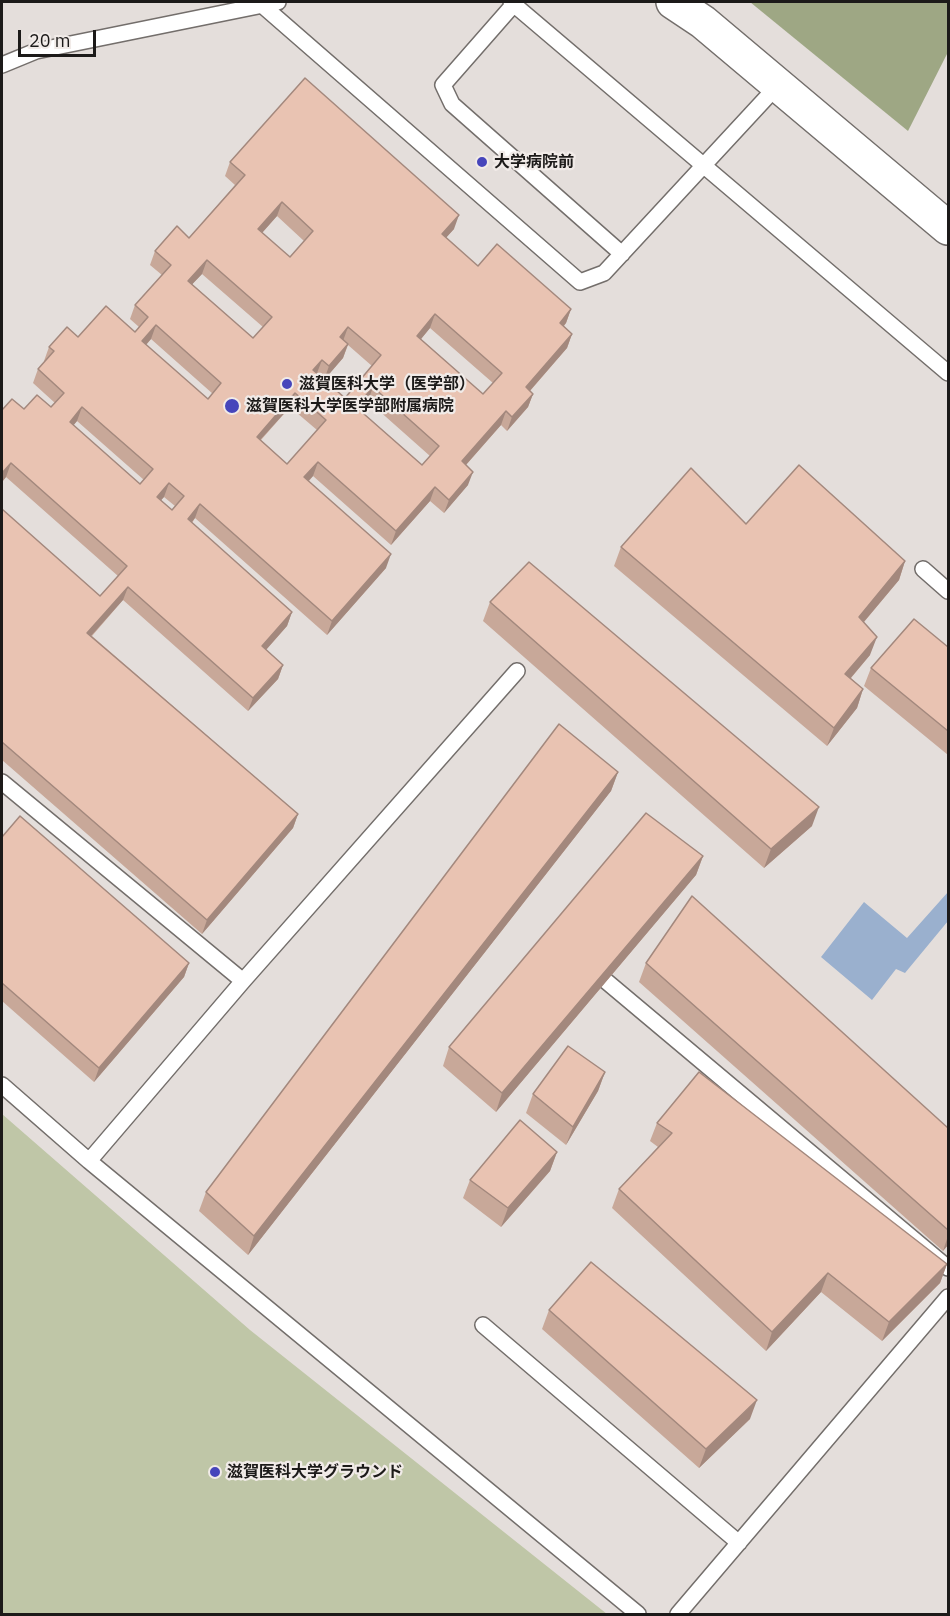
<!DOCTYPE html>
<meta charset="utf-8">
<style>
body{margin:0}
#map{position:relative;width:950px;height:1616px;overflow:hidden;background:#e4dedb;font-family:"IBM Plex Sans",sans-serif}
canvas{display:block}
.frame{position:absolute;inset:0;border:3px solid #1c1a19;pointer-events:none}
.scale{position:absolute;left:18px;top:30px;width:78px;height:27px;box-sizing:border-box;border:3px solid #1c1a19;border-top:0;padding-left:8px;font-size:18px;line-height:21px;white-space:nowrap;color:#1c1a19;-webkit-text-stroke:4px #f1ebe8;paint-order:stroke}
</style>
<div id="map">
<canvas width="950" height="1616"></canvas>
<div class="frame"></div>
<div class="scale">20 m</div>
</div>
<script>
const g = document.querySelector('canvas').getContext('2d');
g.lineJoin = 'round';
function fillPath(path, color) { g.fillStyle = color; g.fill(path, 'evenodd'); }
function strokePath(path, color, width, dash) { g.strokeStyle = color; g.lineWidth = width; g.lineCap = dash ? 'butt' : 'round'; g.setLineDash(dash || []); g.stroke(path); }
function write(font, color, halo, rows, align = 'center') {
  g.font = font + ' "IBM Plex Sans","Noto Sans JP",sans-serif'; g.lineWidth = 4.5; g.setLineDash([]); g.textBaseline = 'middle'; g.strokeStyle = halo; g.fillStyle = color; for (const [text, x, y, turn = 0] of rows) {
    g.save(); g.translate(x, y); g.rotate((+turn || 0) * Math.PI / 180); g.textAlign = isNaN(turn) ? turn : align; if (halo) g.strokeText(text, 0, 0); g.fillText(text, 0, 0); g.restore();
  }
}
fillPath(new Path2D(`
 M2,1114L250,1330L607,1614H2Z`), '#bfc6a7');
fillPath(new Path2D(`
 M750,2H948V52L908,131Z`), '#9ea784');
fillPath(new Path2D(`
 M948,892V921L905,973L896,969L872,1000L821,957L864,902L907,938Z`), '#9ab0ce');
const service = new Path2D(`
 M511,2L948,373
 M514,4L443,85L452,104L622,254
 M262,5L580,282L604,273L779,84
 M2,65L36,51L278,2
 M923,569L948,591
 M2,782L243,981
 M593,983L600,976L948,1268
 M2,1085L89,1161L638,1614
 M89,1161L243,981L517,671
 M483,1325L739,1543
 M678,1614L948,1297`);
const tertiary = new Path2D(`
 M673,2L703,22L948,228`);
strokePath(service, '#736e6b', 18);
strokePath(tertiary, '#736e6b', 36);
strokePath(service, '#fff', 15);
strokePath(tertiary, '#fff', 33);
fillPath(new Path2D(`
 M230,162L454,229L446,237L478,266L571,309L566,323L564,326L572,334L567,348L530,391L533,394L528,407L507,431L501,425L466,465L468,485L444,513L430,501L391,545L313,476L309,481L386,568L327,635L195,518L192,523L292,612L287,626L266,650L283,665L278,679L248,711L123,600L92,636L298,814L293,828L202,934L2,760V509L100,596L118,576L6,477L2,482V410L51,407L55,403L33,383L38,369L45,362L44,361L49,347L78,337L135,332L139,327L130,319L135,305L162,275L150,265L155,251L189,238L235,185L225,176ZM277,216L304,241L290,257L262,233ZM202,274L263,327L253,338L192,284ZM430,328L493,383L483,394L421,339ZM151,339L213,394L208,399L146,345ZM348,345L372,366L345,398L324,380L343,358ZM368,401L430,456L422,465L360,410ZM290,407L317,430L287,464L261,440ZM77,421L144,480L140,484L73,425ZM164,497L175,506L172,510L161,500Z
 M746,524L905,561L899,580L864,622L870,655L851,678L863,689L857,708L827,746L614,566L621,547Z
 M490,602L812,826L764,868L483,621Z
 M948,647V755L864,686L871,668Z
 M618,772L611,791L248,1255L199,1211L206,1192Z
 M2,837L189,963L184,977L94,1082L2,1001Z
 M703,856L696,875L496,1112L443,1066L449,1047Z
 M646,963L948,1128V1245L943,1251L639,982Z
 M605,1072L598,1091L566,1145L526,1113L533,1094Z
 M657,1123L947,1264L940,1283L882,1341L821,1292L766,1351L612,1208L619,1189L658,1147L650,1141Z
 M557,1152L550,1171L501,1227L463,1198L470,1180Z
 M549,1310L750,1419L699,1468L542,1329Z`), '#c8a899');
fillPath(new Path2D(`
 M282,202L277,216L253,243L258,229Z
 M459,215L454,229L437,248L442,234Z
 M207,260L202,274L183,294L188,281Z
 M571,309L566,323L555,336L560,323Z
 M435,314L430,328L412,350L417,336Z
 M156,325L151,339L137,355L142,341Z
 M348,327L343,341L340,337Z
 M572,334L567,348L521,401L526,387Z
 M348,344L343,358L324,380L329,366Z
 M322,360L317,373L313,370Z
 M373,387L368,401L351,421L356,407Z
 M295,393L290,407L251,450L257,437Z
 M533,394L528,407L507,431L512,417Z
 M82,407L77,421L65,436L70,422Z
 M506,411L501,425L457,475L462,461Z
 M318,462L313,476L299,491L304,477Z
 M11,463L6,477L2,482V473Z
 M473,472L468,485L444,513L449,500Z
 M169,483L164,497L152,510L157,497Z
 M435,487L430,501L391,545L396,531Z
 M200,504L195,518L183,533L188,519Z
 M391,554L386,568L327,635L332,621Z
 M905,561L899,580L852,636L859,617Z
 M128,587L123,600L82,646L87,633Z
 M292,612L287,626L257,660L262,646Z
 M877,637L870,655L838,693L845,674Z
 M283,665L278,679L248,711L253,698Z
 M863,689L857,708L827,746L834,728Z
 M618,772L611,791L248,1255L254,1236Z
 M819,807L812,826L764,868L771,849Z
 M298,814L293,828L202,934L207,920Z
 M703,856L696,875L496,1112L502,1093Z
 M189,963L184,977L94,1082L99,1068Z
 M605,1072L598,1091L566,1145L573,1127Z
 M557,1152L550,1171L501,1227L508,1208Z
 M948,1236V1245L943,1251Z
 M947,1264L940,1283L882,1341L889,1322Z
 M828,1273L821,1292L766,1351L772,1332Z
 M757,1400L750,1419L699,1468L706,1449Z`), '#a3887d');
const building = new Path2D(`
 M305,78L459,215L442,234L478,266L497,244L571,309L560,323L572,334L526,387L533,394L512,417L506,411L462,461L473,472L449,500L435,487L396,531L318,462L304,477L391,554L332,621L200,504L188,519L292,612L262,646L283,665L253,698L128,587L87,633L298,814L207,920L2,742V509L100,596L127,566L11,463L2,473V410L12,399L24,409L37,395L51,407L64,393L38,369L54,351L49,347L67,327L78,337L106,306L135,332L148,317L135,305L171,265L155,251L177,226L189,238L245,175L230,162ZM282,202L313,231L290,257L258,229ZM207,260L272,317L253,338L188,281ZM435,314L502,373L483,394L417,336ZM156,325L221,383L208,399L142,341ZM348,327L381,355L345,398L313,370L322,360L329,366L348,344L340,337ZM373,387L439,446L422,465L356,407ZM295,393L326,420L287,464L257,437ZM82,407L153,469L140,484L70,422ZM169,483L184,496L172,510L157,497Z
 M799,465L905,561L859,617L877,637L845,674L863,689L834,728L621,547L691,468L746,524Z
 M529,562L819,807L771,849L490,602Z
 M914,619L948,647V731L871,668Z
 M559,724L618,772L254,1236L206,1192Z
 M646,813L703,856L502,1093L449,1047Z
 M20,816L189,963L99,1068L2,983V837Z
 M692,896L948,1128V1230L646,963Z
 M568,1046L605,1072L573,1127L533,1094Z
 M699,1072L947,1264L889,1322L828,1273L772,1332L619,1189L672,1133L657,1123Z
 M520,1120L557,1152L508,1208L470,1180Z
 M591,1262L757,1400L706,1449L549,1310Z`);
fillPath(building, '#e9c3b2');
strokePath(building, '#a3887d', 1.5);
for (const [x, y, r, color] of [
 [482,162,6,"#4645bb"],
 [287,384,6,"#4645bb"],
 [232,406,8,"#4645bb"],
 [215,1472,6,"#4645bb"]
]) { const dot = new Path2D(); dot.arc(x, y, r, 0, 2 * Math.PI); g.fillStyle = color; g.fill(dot); strokePath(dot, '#f1ebe8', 2); }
write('bold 16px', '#1c1a19', '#f1ebe8', [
 ["大学病院前",494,162],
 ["滋賀医科大学（医学部）",299,384],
 ["滋賀医科大学医学部附属病院",246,406],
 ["滋賀医科大学グラウンド",227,1472]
], 'left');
</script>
